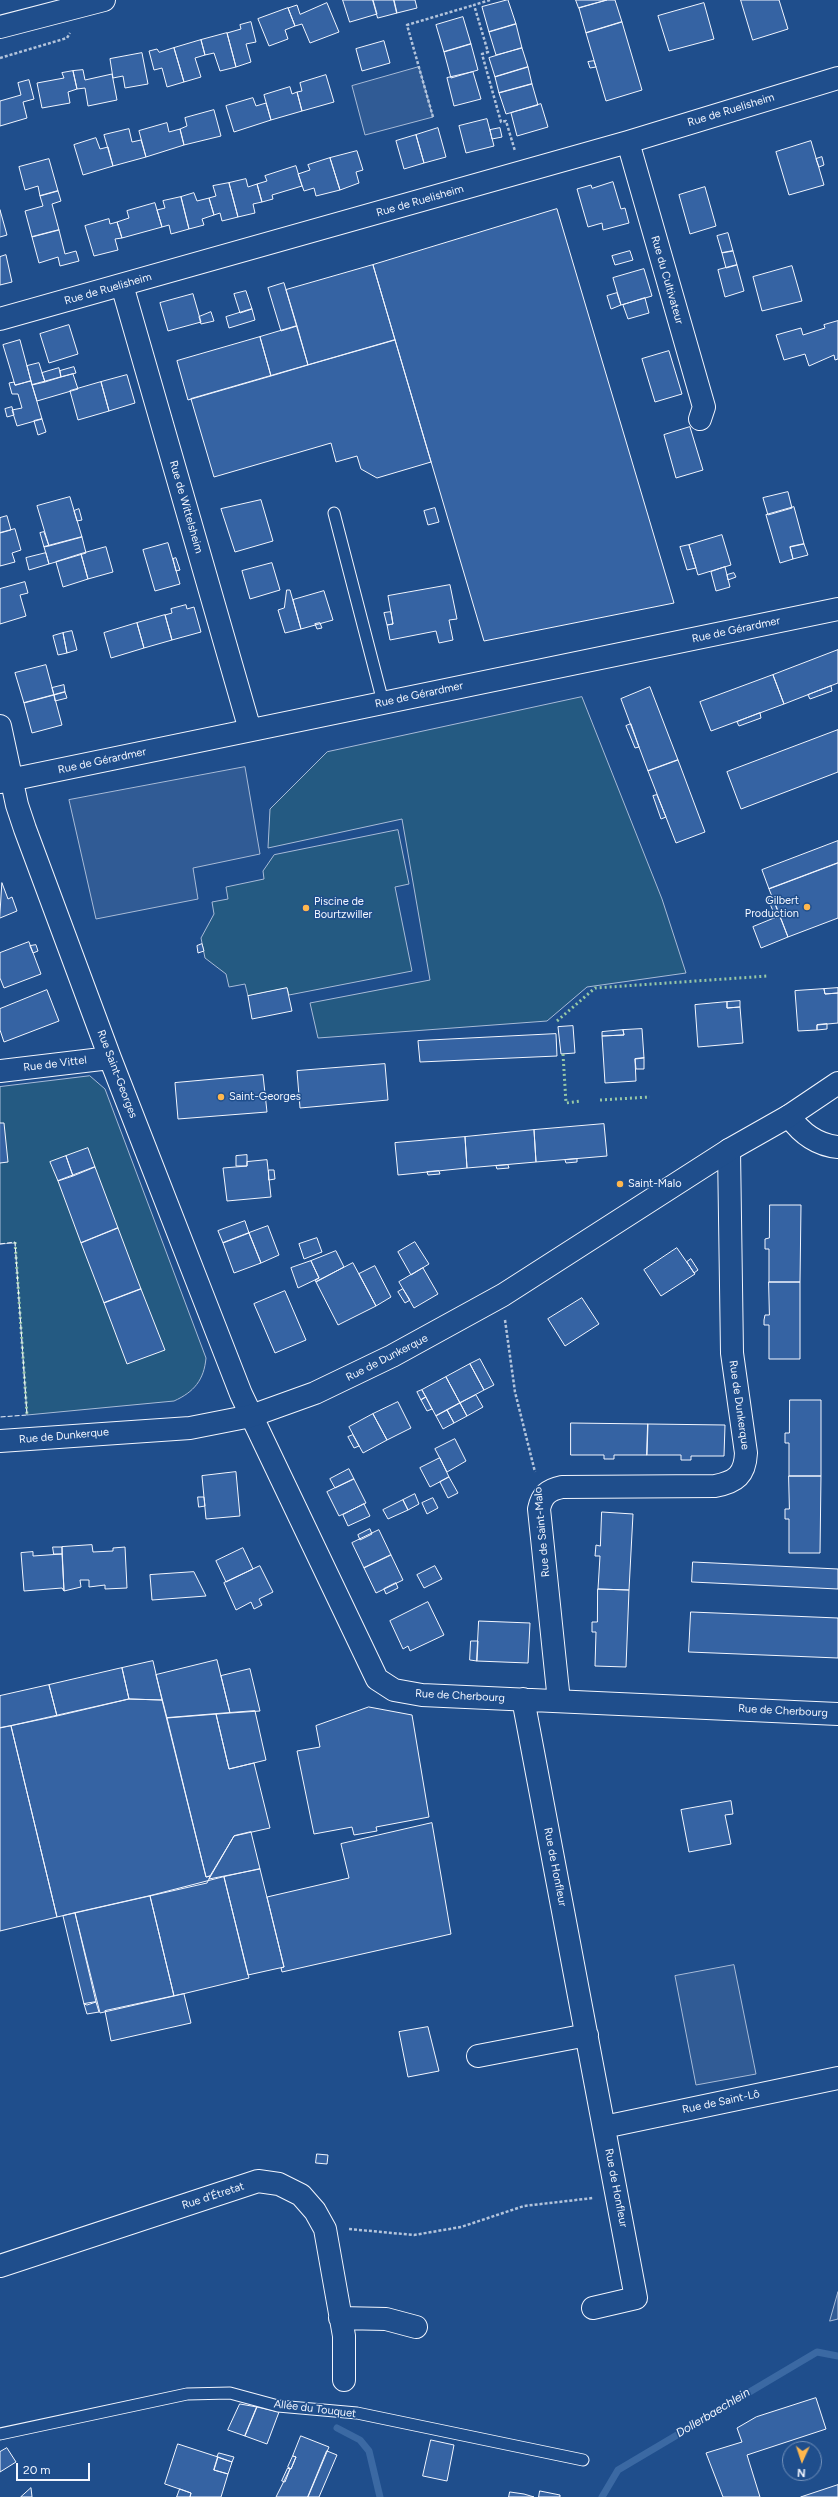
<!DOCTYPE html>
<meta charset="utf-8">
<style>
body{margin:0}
#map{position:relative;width:838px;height:2497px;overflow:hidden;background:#1f4e8c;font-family:Figtree,sans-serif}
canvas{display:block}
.north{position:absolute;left:782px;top:2441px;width:40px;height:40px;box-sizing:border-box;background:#1f4e8c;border:1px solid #7391ba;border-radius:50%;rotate:183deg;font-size:11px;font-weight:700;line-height:16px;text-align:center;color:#f2f6ff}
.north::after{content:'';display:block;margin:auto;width:14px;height:18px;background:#ffb74d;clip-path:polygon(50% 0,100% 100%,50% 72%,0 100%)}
.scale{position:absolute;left:16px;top:2463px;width:74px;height:18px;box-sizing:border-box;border:2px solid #f2f6ff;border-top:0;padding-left:5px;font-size:12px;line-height:14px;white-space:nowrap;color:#f2f6ff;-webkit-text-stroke:3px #1f4e8c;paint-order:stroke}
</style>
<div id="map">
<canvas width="838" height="2497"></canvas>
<div class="north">N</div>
<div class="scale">20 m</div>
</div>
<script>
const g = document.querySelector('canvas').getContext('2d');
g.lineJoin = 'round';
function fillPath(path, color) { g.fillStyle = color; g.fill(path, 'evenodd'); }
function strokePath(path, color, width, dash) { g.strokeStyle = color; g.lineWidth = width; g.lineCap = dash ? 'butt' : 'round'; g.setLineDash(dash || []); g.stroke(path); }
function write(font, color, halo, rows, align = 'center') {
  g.font = font + ' Figtree,sans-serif'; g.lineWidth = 3; g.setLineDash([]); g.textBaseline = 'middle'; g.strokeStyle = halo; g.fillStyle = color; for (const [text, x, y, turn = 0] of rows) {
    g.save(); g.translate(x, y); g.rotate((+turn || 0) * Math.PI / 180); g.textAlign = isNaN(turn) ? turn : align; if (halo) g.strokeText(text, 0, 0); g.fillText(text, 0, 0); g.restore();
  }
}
const green = new Path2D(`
 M582,697L662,899L686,973L587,987L547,1021L318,1038L310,1003L430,980L402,819L268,848L270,809L327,752Z
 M398,830L409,884L395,887L412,971L289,995L287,988L248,996L245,984L229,987L226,974L205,958L201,938L214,914L212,902L228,899L226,887L264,879L263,871L274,855Z
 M90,1076L105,1089L206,1358C204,1380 194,1392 174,1401L27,1415L15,1243L0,1244V1087Z`);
fillPath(green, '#245a82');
strokePath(green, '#a8bbd7', 1);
const parking = new Path2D(`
 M419,67L433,117L365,135L352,86Z
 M245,767L260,854L193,868L198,899L96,919L69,800Z
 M734,1965L756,2074L696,2085L675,1976Z
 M838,2292V2319L830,2321Z`);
fillPath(parking, '#305b95');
strokePath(parking, '#a8bbd7', 1);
strokePath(new Path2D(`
 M337,2428L360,2440L369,2451L380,2497
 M602,2497L618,2470L817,2352L838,2356`), '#3b69a3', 7);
const building = new Path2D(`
 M343,0H373L377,14L350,22Z
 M373,0H394L397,13L378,18Z
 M394,0H415L417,8L397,13Z
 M508,0L516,24L489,32L482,7Z
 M576,0H607L579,8Z
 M607,0H615L622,22L586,33L579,8Z
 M741,0H779L788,29L753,40Z
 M327,3L339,32L310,43L302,24L295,26L288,8L297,5L300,14Z
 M704,3L714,39L669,51L658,16Z
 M288,8L295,26L285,30L288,39L269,46L258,19Z
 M463,17L471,44L444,52L436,25Z
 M251,22L256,42L246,44L251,62L236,67L227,33L241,29L240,25Z
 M622,22L642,90L606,101L586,33Z
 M516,24L522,48L496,55L489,32Z
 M227,33L236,67L220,71L214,53L205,55L201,40Z
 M201,40L205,55L195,58L201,77L184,82L174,48Z
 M384,41L390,63L362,71L356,49Z
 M471,44L478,70L451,78L444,52Z
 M174,48L184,82L167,87L162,68L154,70L149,51L157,49L159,52Z
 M522,48L528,67L495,77L489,58Z
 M142,53L148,84L125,88L123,76L113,78L110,59Z
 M594,61L596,67L590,68L588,62Z
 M528,67L532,84L499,93L495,77Z
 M83,70L85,80L112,74L117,100L88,106L85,88L77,89L73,71Z
 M73,71L77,89L68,92L70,103L42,108L37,83L64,78L62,73Z
 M473,72L481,99L454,106L447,78Z
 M326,75L334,102L302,111L297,92L302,91L300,83Z
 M29,80L34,99L23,102L27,118L0,126V101L21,95L18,83Z
 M532,84L538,105L506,114L499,93Z
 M290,87L292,94L297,92L302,111L271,120L264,95Z
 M253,98L256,106L266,103L271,120L234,132L226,106Z
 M541,104L548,127L517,136L511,113Z
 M214,110L221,136L184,145L180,129L187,126L185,118Z
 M487,119L494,146L466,153L459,126Z
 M167,123L169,132L180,129L184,145L146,157L139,131Z
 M438,128L446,157L424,163L416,135Z
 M500,128L502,137L492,139L490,130Z
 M129,129L132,142L141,140L146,157L113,166L104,135Z
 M416,135L424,163L404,169L396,141Z
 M96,138L100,149L108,147L113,166L83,175L74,145Z
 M811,141L824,185L789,195L776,152Z
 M357,151L363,170L356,172L359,183L340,190L330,158Z
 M822,157L824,165L819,167L816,159Z
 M330,158L340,190L316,196L314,188L304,191L298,174L310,170L308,165Z
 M49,159L58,191L40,196L38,186L25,190L19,167Z
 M296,166L302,186L272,195L273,199L262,202L257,184L267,181L265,176Z
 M246,179L248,187L257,184L262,202L253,204L255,213L238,217L229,183Z
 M613,182L621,209L625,208L629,223L603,230L602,223L588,227L577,189L591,185L592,188Z
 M229,183L238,217L222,221L220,213L214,215L209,198L216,196L213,186Z
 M705,187L716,226L690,234L679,195Z
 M58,191L61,201L52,204L59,230L32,237L25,211L43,206L40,196Z
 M194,193L197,201L209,198L214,215L202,219L204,225L189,229L181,197Z
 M181,197L189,229L171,234L169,225L162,227L157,210L165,208L163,201Z
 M155,203L162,227L122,238L117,222L129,218L127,211Z
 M557,209L674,603L484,641L373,265Z
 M0,210L7,235L0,237Z
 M109,219L110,224L117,222L122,238L115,239L118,250L94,256L85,226Z
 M59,230L65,254L76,251L79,261L60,266L58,257L39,263L32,237Z
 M728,233L733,251L722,253L717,236Z
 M630,251L633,260L615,265L612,256Z
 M733,251L737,265L726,268L722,253Z
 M6,255L12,282L0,285V257Z
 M373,265L395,340L308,365L286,290Z
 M737,265L744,291L725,297L718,270Z
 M792,266L802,301L762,311L753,277Z
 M644,269L652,296L621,305L613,278Z
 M284,283L297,326L281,331L268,288Z
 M246,291L252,309L240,313L234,294Z
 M617,293L621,305L611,309L607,296Z
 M193,294L201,322L168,331L160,303Z
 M645,298L649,313L628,319L623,305Z
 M252,309L255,320L229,328L226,317Z
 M211,312L214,321L201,324L199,317Z
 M838,321V359L835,360L834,355L809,366L805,354L784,360L776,335L801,328L803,335L825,328L824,325Z
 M69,325L78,354L49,363L40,334Z
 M297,326L308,365L271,376L260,337Z
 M260,337L271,376L188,400L177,361Z
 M20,340L31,381L15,385L3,345Z
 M395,340L431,462L377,478L361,469L357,456L336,462L331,443L214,477L191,399Z
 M669,351L682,394L655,402L642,359Z
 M39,363L45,382L32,385L27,366Z
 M74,367L76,373L61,377L60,371Z
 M59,368L61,377L45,382L42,373Z
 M73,374L78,389L37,401L32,385Z
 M127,375L135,403L109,411L101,382Z
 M31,381L42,419L17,426L12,410L22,408L18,394H12L9,383L14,382L15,385Z
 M101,382L109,411L78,420L70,391Z
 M12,407L14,415L7,417L5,409Z
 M42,419L46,432L38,435L34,421Z
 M690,427L703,470L676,478L664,435Z
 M788,492L792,508L768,515L763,498Z
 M70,497L82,537L49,546L37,506Z
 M261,500L273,541L235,552L221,509Z
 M794,507L804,544L790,547L793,559L780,563L766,515Z
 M435,508L439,522L428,525L424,511Z
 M79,509L82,520L77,521L74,511Z
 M7,516L11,530L0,533V518Z
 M15,529L21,550L12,553L15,562L0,566V533Z
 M44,532L49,546L44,547L40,533Z
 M722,535L731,565L698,575L689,545Z
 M82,537L86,553L49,564L44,547Z
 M168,543L180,584L155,591L143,550Z
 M804,544L808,555L793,559L790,547Z
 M689,545L696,568L687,570L680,547Z
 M106,547L113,572L88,579L81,554Z
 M46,553L49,564L29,570L26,558Z
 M81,554L88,579L63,587L56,562Z
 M176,558L180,570L176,571L173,559Z
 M272,563L280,590L250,599L242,571Z
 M725,567L730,587L716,591L711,572Z
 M734,573L736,577L728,580L727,575Z
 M25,582L28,593L20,595L26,616L0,624V589Z
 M450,585L457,619L449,620L453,640L439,643L436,631L390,640L387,625L393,624L388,596Z
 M287,590H290L301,629L285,633L278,610L284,608Z
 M324,591L333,620L301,629L293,600Z
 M186,605L187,609L194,607L201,632L172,640L165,615L172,613L171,609Z
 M391,612L393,624L387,625L384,613Z
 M165,615L172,640L144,648L137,623Z
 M137,623L144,648L111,658L104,633Z
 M320,623L322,628L317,629L315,624Z
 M72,631L77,650L67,653L63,633Z
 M63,633L67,653L58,655L53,636Z
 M838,650V683L784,704L773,675Z
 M46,665L54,695L24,703L15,673Z
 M773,675L784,704L711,731L700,702Z
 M64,685L65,692L54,695L52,688Z
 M831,686L832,691L810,699L808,695Z
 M650,687L678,760L648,771L621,699Z
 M65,692L67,698L55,701L54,695Z
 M54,695L62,725L32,733L24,703Z
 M760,713L761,718L739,726L737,722Z
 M631,724L639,747L635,748L626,726Z
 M838,730V772L741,809L727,772Z
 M678,760L705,832L676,843L648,771Z
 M657,795L666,817L661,819L653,796Z
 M838,841V863L769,889L762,870Z
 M838,863V918L788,937L769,889Z
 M2,883L8,899L12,897L17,911L0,918Z
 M773,898L780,916L776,918L768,899Z
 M780,916L788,937L761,948L753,927Z
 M29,942L41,974L4,988L0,978V953Z
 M202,944L204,951L198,953L197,946Z
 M36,945L38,951L33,953L30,946Z
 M287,988L292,1011L252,1019L248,996Z
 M838,988V993L825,994L824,989Z
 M824,989L825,994L838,993V1023L817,1025V1030L798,1031L795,991Z
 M47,990L59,1021L4,1042L0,1030V1009Z
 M740,1001V1007L727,1008V1002Z
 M727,1002V1008L740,1007L743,1043L698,1047L695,1005Z
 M827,1024V1029L817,1030V1025Z
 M573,1026L575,1053L561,1054L558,1027Z
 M642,1029L644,1058L635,1059L636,1081L605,1083L602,1036L624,1035L623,1030Z
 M623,1030L624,1035L602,1036V1032Z
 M556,1034L557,1056L420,1062L418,1041Z
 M644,1058V1069H636L635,1059Z
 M385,1064L388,1100L300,1108L297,1071Z
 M263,1075L267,1112L178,1119L175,1083Z
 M0,1123H4L8,1162L0,1163Z
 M604,1124L607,1156L536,1162L534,1130Z
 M534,1130L536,1162L467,1168L465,1137Z
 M465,1137L467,1168L398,1175L395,1143Z
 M88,1148L95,1167L73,1176L66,1156Z
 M247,1155V1166H236V1156Z
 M66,1156L73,1176L58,1181L50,1162Z
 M577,1159V1162L566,1163L565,1160Z
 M267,1160L271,1197L227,1201L223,1168L247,1166V1162Z
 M508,1165L509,1168L497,1169L496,1166Z
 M95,1167L118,1228L81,1243L58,1181Z
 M269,1170H274L275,1179L269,1180Z
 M439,1171L440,1174L428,1175L427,1172Z
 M770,1205H801L800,1282H769V1249H765V1239L769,1238Z
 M245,1221L249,1233L223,1243L218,1231Z
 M268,1226L279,1255L261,1263L249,1233Z
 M118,1228L141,1289L104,1303L81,1243Z
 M249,1233L261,1263L234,1273L223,1243Z
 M317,1238L322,1252L304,1259L299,1244Z
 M415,1242L429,1264L411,1275L398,1252Z
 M677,1248L695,1274L661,1296L644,1270Z
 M336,1251L344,1267L316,1282L315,1280L319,1278L311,1261Z
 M691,1259L698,1270L694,1273L687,1262Z
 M311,1261L319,1278L298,1288L291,1268Z
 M353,1263L376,1306L338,1325L316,1282Z
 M375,1266L391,1297L376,1306L359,1274Z
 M423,1268L438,1294L414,1308L399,1282Z
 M769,1282H800V1359H769V1325H764V1320L765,1315H769Z
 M141,1289L165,1350L127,1364L104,1303Z
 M403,1289L410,1300L405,1303L398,1292Z
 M285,1291L306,1340L275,1353L254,1304Z
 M582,1298L599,1324L565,1346L548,1319Z
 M480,1359L494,1385L484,1390L470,1364Z
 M470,1364L484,1390L460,1403L446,1377Z
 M446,1377L460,1403L436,1416L422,1390Z
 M422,1390L426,1397L421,1400L417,1392Z
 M476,1395L483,1407L467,1416L460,1403Z
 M426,1397L432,1409L427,1411L421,1400Z
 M790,1400H821V1476H789V1443H785V1433H789Z
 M398,1402L411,1428L387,1440L373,1414Z
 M460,1403L467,1416L454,1423L447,1410Z
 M447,1410L454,1423L443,1429L436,1416Z
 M373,1414L387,1440L363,1453L349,1427Z
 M571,1423L648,1424L647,1455H614V1459H604V1455H571Z
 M648,1424L725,1425L724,1456H691V1460H681V1455H647Z
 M353,1435L359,1446L354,1448L348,1437Z
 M455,1439L466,1461L447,1472L435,1449Z
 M440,1458L449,1477L430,1487L420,1468Z
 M349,1469L354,1479L335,1488L330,1479Z
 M236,1472L240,1516L206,1519L202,1476Z
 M789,1476H821L820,1553H789V1519H785V1509H789Z
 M449,1477L458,1493L448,1498L440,1482Z
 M354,1479L366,1503L339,1516L327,1492Z
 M415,1494L419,1504L408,1510L403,1500Z
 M198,1497H204L205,1506L199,1507Z
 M433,1498L438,1508L427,1514L422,1503Z
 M403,1500L408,1510L388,1519L383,1510Z
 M364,1504L370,1516L348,1526L343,1515Z
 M602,1512L633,1514L629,1590L598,1589L600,1556H595L596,1545L600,1546Z
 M370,1529L372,1534L360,1540L358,1535Z
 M379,1530L391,1555L364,1568L352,1543Z
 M92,1545L93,1552L113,1551V1548L125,1547L127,1588L105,1589V1585L89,1587V1580H80L81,1587L64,1591L62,1547Z
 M53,1547H62V1554H54Z
 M243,1548L253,1569L226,1582L216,1561Z
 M33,1552V1556L62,1554L64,1591L62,1588L24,1591L21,1553Z
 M391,1555L403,1580L376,1593L364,1568Z
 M693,1562L838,1569V1589L692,1582Z
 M260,1566L273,1592L259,1599L262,1605L254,1609L251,1602L236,1610L224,1583Z
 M435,1566L442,1579L424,1588L417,1575Z
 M194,1572L206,1596L152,1600L150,1575Z
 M396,1583L398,1588L386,1594L384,1589Z
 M598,1589L629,1590L626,1667L595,1666L596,1632H592V1622H597Z
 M428,1602L444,1635L410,1651L408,1646L403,1649L390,1621Z
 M691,1612L838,1618V1658L689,1652Z
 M479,1621L530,1623L528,1663L477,1661Z
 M471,1641H478L477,1661L470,1660Z
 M217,1660L230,1713L167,1718L156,1675Z
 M153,1661L162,1700L129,1699L122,1668Z
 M122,1668L129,1699L57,1716L49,1685Z
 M250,1669L260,1711L230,1713L221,1676Z
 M49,1685L57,1716L0,1728V1696Z
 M129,1699L162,1700L206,1877L210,1876L209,1879L207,1883L57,1917L11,1726Z
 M369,1707L412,1715L429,1817L376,1827L377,1831L354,1835L352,1827L314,1834L297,1751L320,1747L316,1726Z
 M255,1711L266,1760L229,1769L216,1714Z
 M216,1714L229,1769L254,1763L270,1828L234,1836L210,1876L206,1877L167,1718Z
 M11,1726L57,1917L0,1931V1728Z
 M731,1801L733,1814L725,1815L731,1844L689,1852L681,1810Z
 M432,1823L451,1934L282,1972L281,1968L284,1967L267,1897L349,1878L341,1844Z
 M251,1832L260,1869L209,1879L234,1836Z
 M260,1869L284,1967L248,1975L224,1877Z
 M224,1877L249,1978L174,1996L150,1896Z
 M150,1896L174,1996L100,2013L75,1913Z
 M75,1913L96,2002L87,2005L84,2004L63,1916Z
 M184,1994L191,2023L111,2041L105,2011Z
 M96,2002L99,2012L87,2014L84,2004Z
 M428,2027L439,2071L408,2077L399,2032Z
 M317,2154L328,2155L327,2164L316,2163Z
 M816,2398L826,2429L747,2455L760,2497H723L706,2453L742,2442L737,2428L756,2417Z
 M240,2404L257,2407L245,2436L228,2430Z
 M257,2407L279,2412L267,2444L245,2436Z
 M301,2436L329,2447L308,2497H276L290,2469L288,2468L291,2469L296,2457L293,2456Z
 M431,2440L454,2445L447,2481L423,2476Z
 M178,2444L218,2457L214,2470L228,2474L221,2497H190L191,2493L165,2484Z
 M7,2448L16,2462L0,2472V2452Z
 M327,2451L337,2455L319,2497H308Z
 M219,2453L234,2457L232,2462L217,2457Z
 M293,2456L296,2457L291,2469L288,2467Z
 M218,2457L232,2462L228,2474L214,2470Z
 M288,2468L290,2469L285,2482L282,2481Z
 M838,2485V2497H801Z
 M31,2488L32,2497H21Z
 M180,2489L191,2493L190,2497H177Z
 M540,2491L560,2495V2497H539Z
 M510,2492L524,2494L534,2497H509Z`);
fillPath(building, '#3563a3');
strokePath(building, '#f2f6ff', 1);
const service = new Path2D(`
 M334,513L383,702
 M0,2434L187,2394L230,2393L278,2406L357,2413L583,2460`);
const minor = new Path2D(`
 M628,142L704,407L700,419
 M122,285L250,730
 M0,319L628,142L838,78
 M0,726L17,805L25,829L110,1058L241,1394L377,1679L394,1690L422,1695L838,1714
 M0,782L838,609
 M0,1071L110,1058
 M789,1116C801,1133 816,1145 838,1147
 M523,1699L636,2298L593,2308
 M559,1701L539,1509C542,1495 548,1490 562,1487L715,1486C736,1482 745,1475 746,1453L732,1353L729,1150
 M478,2056L587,2035
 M604,2127L838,2078
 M0,2266L258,2181L279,2184L301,2195L315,2211L325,2229L344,2336V2380
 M340,2318L386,2319L416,2327`);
const tertiary = new Path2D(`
 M0,1441L190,1428L251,1416L315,1393L392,1356L503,1295L729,1150L789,1116L838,1083`);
const secondary = new Path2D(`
 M0,27L104,0`);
strokePath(service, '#f2f6ff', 13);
strokePath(minor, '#f2f6ff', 24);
strokePath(tertiary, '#f2f6ff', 24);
strokePath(secondary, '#f2f6ff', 24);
strokePath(new Path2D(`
 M490,0L474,5L488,52L482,54L501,122L506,121L515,151
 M0,58L67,38L70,33
 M433,117L407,25L474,5
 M505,1320L515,1392L535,1472
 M349,2229L414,2235L461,2227L524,2206L593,2198`), '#b3c4dc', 2.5, [3, 2]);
strokePath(service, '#1f4e8c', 11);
strokePath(minor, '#1f4e8c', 22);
strokePath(tertiary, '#1f4e8c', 22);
strokePath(secondary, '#1f4e8c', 22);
strokePath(new Path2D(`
 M557,1021L595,988L768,976
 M563,1054L566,1103L581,1101
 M600,1100L650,1097
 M15,1242L27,1415`), '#97c8a6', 3, [2, 3]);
strokePath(new Path2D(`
 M0,1244L15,1242L27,1415L0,1417`), '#f2f6ff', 1, [5, 2]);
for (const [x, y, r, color] of [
 [807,907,4,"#ffb74d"],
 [306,908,4,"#ffb74d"],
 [221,1097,4,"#ffb74d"],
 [620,1184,4,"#ffb74d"]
]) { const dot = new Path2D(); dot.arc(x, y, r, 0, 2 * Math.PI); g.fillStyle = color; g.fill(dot); strokePath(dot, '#1f4e8c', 1.5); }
write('11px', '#f2f6ff', '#1f4e8c', [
 ["Rue de Ruelisheim",731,110,-17],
 ["Rue de Ruelisheim",420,201,-16],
 ["Rue du Cultivateur",667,280,74],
 ["Rue de Ruelisheim",108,289,-16],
 ["Rue de Wittelsheim",186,507,74],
 ["Rue de Gérardmer",736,630,-12],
 ["Rue de Gérardmer",419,695,-12],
 ["Rue de Gérardmer",102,761,-12],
 ["Rue de Vittel",55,1064,-7],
 ["Rue Saint-Georges",117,1074,69],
 ["Rue de Dunkerque",387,1358,-27],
 ["Rue de Dunkerque",739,1405,82],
 ["Rue de Dunkerque",64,1436,-5],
 ["Rue de Saint-Malo",542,1532,-95],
 ["Rue de Cherbourg",460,1696,3],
 ["Rue de Cherbourg",783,1711,3],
 ["Rue de Honfleur",555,1867,79],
 ["Rue de Saint-Lô",721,2102,-12],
 ["Rue de Honfleur",616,2188,79],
 ["Rue d'Étretat",213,2196,-18],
 ["Allée du Touquet",315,2409,7]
]);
write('11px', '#f2f6ff', '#1f4e8c', [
 ["Gilbert",799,901,"right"],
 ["Production",799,914,"right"],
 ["Piscine de",314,902],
 ["Bourtzwiller",314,915],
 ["Saint-Georges",229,1097],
 ["Saint-Malo",628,1184]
], 'left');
write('italic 12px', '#f2f6ff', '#1f4e8c', [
 ["Dollerbaechlein",713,2413,-31]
]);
</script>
